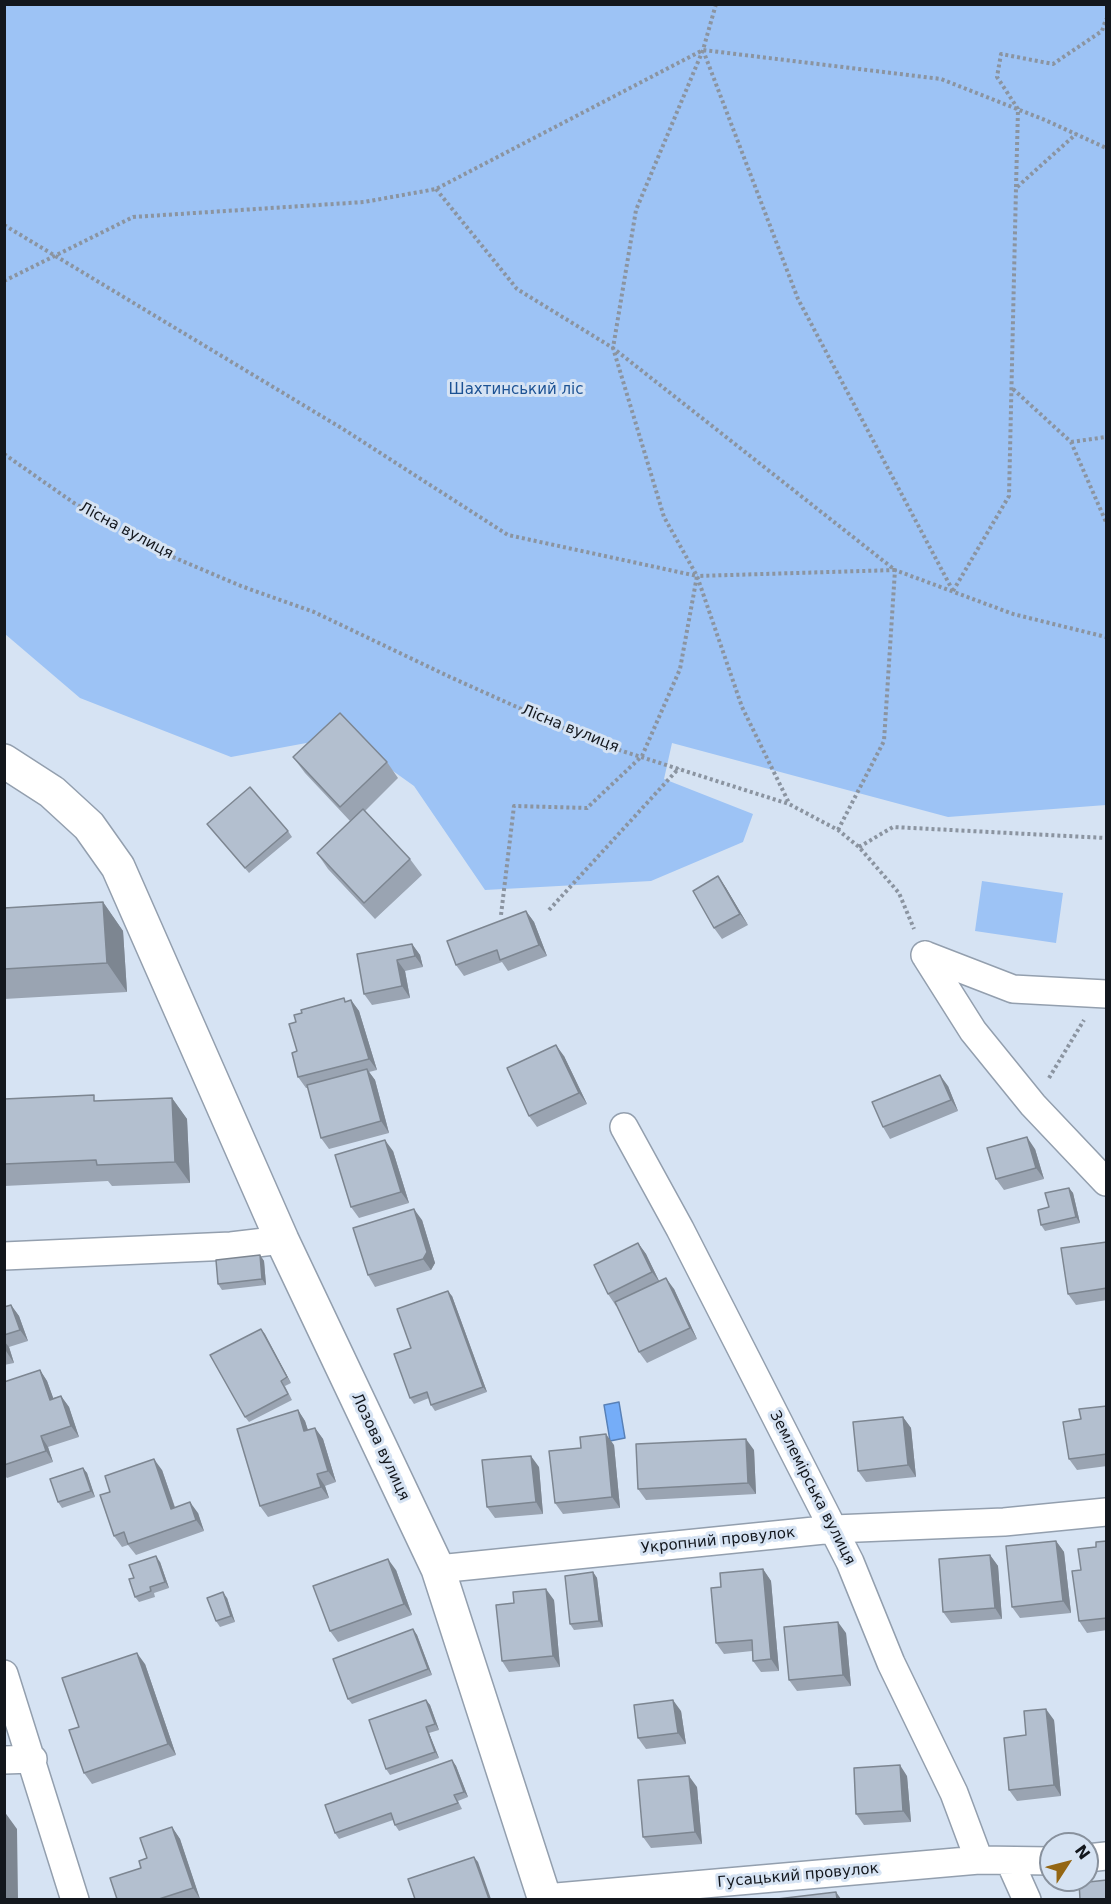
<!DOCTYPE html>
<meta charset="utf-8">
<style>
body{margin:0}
#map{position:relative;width:1111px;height:1904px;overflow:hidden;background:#d6e3f3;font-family:"DejaVu Sans",sans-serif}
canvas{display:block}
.frame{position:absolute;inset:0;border:6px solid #13171d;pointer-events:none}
.north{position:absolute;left:1039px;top:1832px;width:60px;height:60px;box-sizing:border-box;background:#d6e3f3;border:2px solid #88919d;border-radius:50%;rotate:54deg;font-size:16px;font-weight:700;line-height:24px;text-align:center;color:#13171d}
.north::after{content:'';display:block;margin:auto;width:21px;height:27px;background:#946613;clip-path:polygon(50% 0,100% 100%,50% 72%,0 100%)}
</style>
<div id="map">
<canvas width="1111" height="1904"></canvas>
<div class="frame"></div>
<div class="north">N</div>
</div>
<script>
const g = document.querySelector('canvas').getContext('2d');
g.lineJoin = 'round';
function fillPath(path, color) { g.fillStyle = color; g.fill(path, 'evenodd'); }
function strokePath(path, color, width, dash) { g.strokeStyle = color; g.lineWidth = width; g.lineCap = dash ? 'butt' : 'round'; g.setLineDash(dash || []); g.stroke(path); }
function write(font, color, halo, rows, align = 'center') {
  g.font = font + ' "DejaVu Sans",sans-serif'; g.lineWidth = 6; g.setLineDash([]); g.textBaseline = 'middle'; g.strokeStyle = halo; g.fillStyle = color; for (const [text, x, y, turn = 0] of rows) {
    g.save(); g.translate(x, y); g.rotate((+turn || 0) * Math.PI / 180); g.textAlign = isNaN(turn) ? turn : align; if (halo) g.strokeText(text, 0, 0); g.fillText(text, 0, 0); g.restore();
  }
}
fillPath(new Path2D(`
 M5,5H1106V805L948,817L672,743L664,779L753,814L743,842L651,881L485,890L414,786L344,736L231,757L80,698L5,634Z
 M982,881L1063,893L1056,943L975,931Z`), '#9dc3f5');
const water = new Path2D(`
 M619,1402L625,1438L610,1441L604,1405Z`);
fillPath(water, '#75adf8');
strokePath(water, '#5880b6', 1.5);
const street = new Path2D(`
 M925,955L973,1031L1033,1105L1106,1182
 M925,955L1013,989L1106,994
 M624,1127L680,1229L850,1562L891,1663L954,1793L979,1860
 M4,1256L231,1246L282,1240
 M438,1569L834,1529L1004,1522L1106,1512
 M4,1674L75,1900
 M4,1760L33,1759
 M1087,1858L1106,1856
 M1010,1862L1027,1900
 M545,1898L979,1860L1051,1861`);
const secondary = new Path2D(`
 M4,761L52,792L89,826L118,867L282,1240L438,1569L545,1900`);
strokePath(street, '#939fae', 30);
strokePath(secondary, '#939fae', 36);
strokePath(new Path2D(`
 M716,4L703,50L636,210L613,348L664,517L697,576L742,707L789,803
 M703,50L798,299L953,591
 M1016,187L1018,109L997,77L1001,54L1053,64L1102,31L1106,19
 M436,189L517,289L613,348L895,570L697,576
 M4,225L343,429L508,535L697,576L680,669L642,756L587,808L514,806L501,915
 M4,281L133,217L364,202L436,189L703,50L941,79L1045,120L1106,148
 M1013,389L1071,442L1106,522
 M1071,442L1106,437
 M4,454L74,503L154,549L241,586L314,612L450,677L597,743L789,804L838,830L859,847L899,893L914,929
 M953,591L1009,496L1016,188L1076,134
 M838,830L884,741L895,570L1013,614L1106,637
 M859,847L893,827L1106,838
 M549,910L679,768
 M1049,1078L1084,1020`), '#8b94a0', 4, [3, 3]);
strokePath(street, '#fff', 27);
strokePath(secondary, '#fff', 33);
fillPath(new Path2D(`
 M293,757L387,762L398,778L365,811L410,859L422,875L375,919L328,869L317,853L350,821L305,773Z
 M207,824L288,831L292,837L249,873Z
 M718,876L726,888L748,925L722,939L714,928Z
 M103,902L123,931L127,992L4,999V908Z
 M526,911L534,922L547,956L508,971L502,962L464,976L456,965Z
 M412,944L420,955L423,967L405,971L410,998L372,1005L364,994Z
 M351,1000L359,1011L377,1070L369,1072L375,1080L389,1133L329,1149L321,1138L308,1088H306L298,1077L296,1022Z
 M564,1056L587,1104L537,1127L529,1116Z
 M948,1086L958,1111L890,1139L883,1127Z
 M172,1098L187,1119L190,1183L112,1186L108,1181L4,1186V1099L98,1101Z
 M1035,1149L1044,1179L1004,1190L996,1179Z
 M393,1151L409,1203L359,1218L351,1207Z
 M1069,1188L1073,1193L1080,1223L1045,1231L1041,1225L1049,1207Z
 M422,1220L435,1263L431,1270L375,1287L368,1275Z
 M1107,1242V1300L1076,1305L1068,1294Z
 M638,1243L646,1254L659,1281L674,1289L697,1339L647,1363L639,1352L617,1305L616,1306L608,1294Z
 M260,1255L264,1261L266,1285L222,1290L218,1284Z
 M452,1296L487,1392L435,1411L431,1405L429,1398L414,1404L410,1398L411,1348Z
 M11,1305L19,1316L28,1341L9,1347L14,1363L4,1365V1307Z
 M261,1329L291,1383L285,1386L292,1400L249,1422L245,1417Z
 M40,1370L47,1381L53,1398L61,1396L69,1407L79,1437L48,1447L53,1462L7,1478L4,1475V1382Z
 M1107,1406V1466L1077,1470L1069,1459L1081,1419Z
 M298,1410L305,1421L308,1430L315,1428L323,1439L336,1482L325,1486L329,1498L268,1517L260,1506Z
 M903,1417L911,1428L916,1477L866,1482L858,1471Z
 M614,1445L620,1508L563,1514L555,1503Z
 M754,1450L756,1494L646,1500L638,1489Z
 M539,1467L543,1514L495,1518L487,1507Z
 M83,1468L87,1473L95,1497L62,1508L58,1502Z
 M162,1470L175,1507L198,1513L204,1531L136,1555L128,1545L122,1547L114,1536L110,1492Z
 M1056,1541L1064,1552L1071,1613L1020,1618L1012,1607Z
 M1107,1541V1630L1087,1633L1079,1621L1096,1547Z
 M990,1555L998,1566L1002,1619L951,1623L943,1612Z
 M160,1562L169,1588L154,1593L155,1597L139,1602L135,1597L134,1578Z
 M763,1569L771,1581L779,1671L761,1672L753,1661L752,1651L724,1654L716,1643L721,1587Z
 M396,1570L412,1615L338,1642L330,1631Z
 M593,1572L597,1578L603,1627L574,1630L570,1624Z
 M227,1598L235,1622L220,1627L216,1621Z
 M554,1600L560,1667L509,1672L502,1661L514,1603Z
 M413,1629L417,1635L432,1675L352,1704L348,1699Z
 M846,1633L851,1686L797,1691L789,1680Z
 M145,1664L176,1755L92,1784L84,1773L79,1727Z
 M426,1700L430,1705L439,1730L429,1733L439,1758L390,1775L386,1769Z
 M681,1711L686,1744L646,1749L638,1738Z
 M1054,1720L1061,1796L1017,1801L1009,1790Z
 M452,1760L456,1766L468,1797L458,1801L462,1809L399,1831L395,1825L393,1820L339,1839L335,1833Z
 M907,1776L911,1822L864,1825L856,1814Z
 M697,1787L702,1844L651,1848L643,1837Z
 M172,1827L180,1839L200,1899H117L141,1868L147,1858Z`), '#9aa4b2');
fillPath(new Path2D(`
 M718,876L726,888L748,925L740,914Z
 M103,902L123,931L127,992L107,963Z
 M526,911L534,922L547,956L539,945Z
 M412,944L420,955L423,967L415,956Z
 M397,960L405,971L410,998L402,986Z
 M351,1000L359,1011L377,1070L369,1059Z
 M556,1045L564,1056L587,1104L579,1093Z
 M367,1069L375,1080L389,1133L381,1121Z
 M940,1075L948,1086L958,1111L951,1100Z
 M172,1098L187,1119L190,1183L175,1162Z
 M1027,1137L1035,1149L1044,1179L1036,1168Z
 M385,1140L393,1151L409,1203L401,1192Z
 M1069,1188L1073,1193L1080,1223L1076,1217Z
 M414,1209L422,1220L435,1263L431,1270L423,1259Z
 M638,1243L646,1254L660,1283L652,1272Z
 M260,1255L264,1261L266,1285L262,1279Z
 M666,1278L674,1289L697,1339L690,1328Z
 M448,1291L452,1296L487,1392L483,1387Z
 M11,1305L19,1316L28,1341L20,1330Z
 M261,1329L265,1334L291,1383L287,1377Z
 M4,1341L9,1347L14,1363L6,1351L4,1347Z
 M40,1370L47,1381L58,1411L50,1400Z
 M61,1396L69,1407L79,1437L71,1426Z
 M298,1410L305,1421L312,1443L304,1431Z
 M903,1417L911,1428L916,1477L908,1465Z
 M315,1428L323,1439L336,1482L328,1471Z
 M606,1434L614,1445L620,1508L612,1497Z
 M41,1436L48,1447L53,1462L46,1451Z
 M746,1439L754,1450L756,1494L748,1483Z
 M531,1456L539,1467L543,1514L536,1502Z
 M154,1459L162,1470L179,1520L171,1509Z
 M83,1468L87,1473L95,1497L91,1491Z
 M317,1474L325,1486L329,1498L321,1487Z
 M190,1502L198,1513L204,1531L196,1520Z
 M1056,1541L1064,1552L1071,1613L1063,1601Z
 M990,1555L998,1566L1002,1619L995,1608Z
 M156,1556L160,1562L169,1588L165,1582Z
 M388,1559L396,1570L412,1615L404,1604Z
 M763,1569L771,1581L779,1671L771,1659Z
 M593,1572L597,1578L603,1627L599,1621Z
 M546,1589L554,1600L560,1667L553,1656Z
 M223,1592L227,1598L235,1622L231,1616Z
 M838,1622L846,1633L851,1686L843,1675Z
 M413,1629L417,1635L432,1675L428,1669Z
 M137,1653L145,1664L176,1755L168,1744Z
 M426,1700L430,1705L439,1730L435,1724Z
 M673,1700L681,1711L686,1744L678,1733Z
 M1046,1709L1054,1720L1061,1796L1054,1785Z
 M426,1727L429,1733L439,1758L435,1752Z
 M452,1760L456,1766L468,1797L464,1792Z
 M900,1765L907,1776L911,1822L903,1811Z
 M689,1776L697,1787L702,1844L695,1832Z
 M4,1811L17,1829L18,1899H4Z
 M172,1827L180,1839L200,1899L193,1888Z
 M474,1857L478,1862L491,1899H489Z
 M836,1892L841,1899H837Z`), '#7d8691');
const building = new Path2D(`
 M340,713L387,762L340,807L293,757Z
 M250,787L288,831L245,868L207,824Z
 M363,809L410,859L364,903L317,853Z
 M718,876L740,914L714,928L693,891Z
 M103,902L107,963L4,969V908Z
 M526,911L539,945L500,960L497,950L456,965L447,941Z
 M412,944L415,956L397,960L402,986L364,994L357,954Z
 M344,998L345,1002L351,1000L369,1059L298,1077L292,1053L297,1051L289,1024L296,1022L294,1015L302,1013L301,1010Z
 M556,1045L579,1093L529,1116L507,1068Z
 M367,1069L381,1121L321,1138L307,1085Z
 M940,1075L951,1100L883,1127L872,1102Z
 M94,1095V1101L172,1098L175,1162L97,1165L96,1160L4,1164V1099Z
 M1027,1137L1036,1168L996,1179L987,1148Z
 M385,1140L401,1192L351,1207L335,1155Z
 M1069,1188L1076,1217L1041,1225L1038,1210L1049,1207L1045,1193Z
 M414,1209L427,1252L423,1259L368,1275L353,1228Z
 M1107,1242V1288L1068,1294L1061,1248Z
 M638,1243L652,1272L608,1294L594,1265Z
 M260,1255L262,1279L218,1284L216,1260Z
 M666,1278L690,1328L639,1352L615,1302Z
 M448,1291L483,1387L431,1405L427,1392L410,1398L394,1354L411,1348L397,1309Z
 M11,1305L20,1330L4,1335V1307Z
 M261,1329L287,1377L281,1381L288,1394L245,1417L210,1355Z
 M40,1370L50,1400L61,1396L71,1426L41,1436L46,1451L4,1465V1382Z
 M1107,1406V1454L1069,1459L1063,1422L1081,1419L1079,1409Z
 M298,1410L304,1431L315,1428L328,1471L317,1474L321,1487L260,1506L237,1429Z
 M903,1417L908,1465L858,1471L853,1422Z
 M606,1434L612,1497L555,1503L549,1451L581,1448L580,1437Z
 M746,1439L748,1483L638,1489L636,1444Z
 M531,1456L536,1502L487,1507L482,1460Z
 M154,1459L171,1509L190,1502L196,1520L128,1544L124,1532L114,1536L100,1495L110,1492L105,1476Z
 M83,1468L91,1491L58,1502L50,1479Z
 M1056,1541L1063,1601L1012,1607L1006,1546Z
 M1107,1541V1618L1079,1621L1072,1571L1081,1570L1078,1549L1096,1547V1542Z
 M990,1555L995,1608L943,1612L939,1559Z
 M156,1556L165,1582L150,1587L151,1591L135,1597L129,1579L134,1578L129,1565Z
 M388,1559L404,1604L330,1631L313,1586Z
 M763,1569L771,1659L753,1661L752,1640L716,1643L711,1588L721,1587L720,1573Z
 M593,1572L599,1621L570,1624L565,1576Z
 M546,1589L553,1656L502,1661L496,1605L514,1603L513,1592Z
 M223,1592L231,1616L216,1621L207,1598Z
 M838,1622L843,1675L789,1680L784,1627Z
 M413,1629L428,1669L348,1699L333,1659Z
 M137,1653L168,1744L84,1773L69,1730L79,1727L62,1678Z
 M426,1700L435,1724L426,1727L435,1752L386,1769L369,1720Z
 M673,1700L678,1733L638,1738L634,1705Z
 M1046,1709L1054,1785L1009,1790L1004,1738L1026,1735L1024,1711Z
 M452,1760L464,1792L454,1795L458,1803L395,1825L391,1813L335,1833L325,1805Z
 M900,1765L903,1811L856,1814L854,1768Z
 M689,1776L695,1832L643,1837L638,1780Z
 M172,1827L193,1888L159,1899H117L110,1878L141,1868L139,1861L147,1858L140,1838Z
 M474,1857L489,1899H415L408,1879Z
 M1107,1880V1899H1080L1079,1883Z
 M836,1892L837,1899H777Z`);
fillPath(building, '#b3bfcf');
strokePath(building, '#7d8691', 1.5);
write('15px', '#1c5294', '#d6e3f3', [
 ["Шахтинський ліс",516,390]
]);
write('15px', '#13171d', '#d6e3f3', [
 ["Лісна вулиця",126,531,28],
 ["Лісна вулиця",570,729,22],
 ["Лозова вулиця",380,1447,65],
 ["Землемірська вулиця",812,1488,63],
 ["Укропний провулок",718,1541,-6],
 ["Гусацький провулок",798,1876,-5]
]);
</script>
